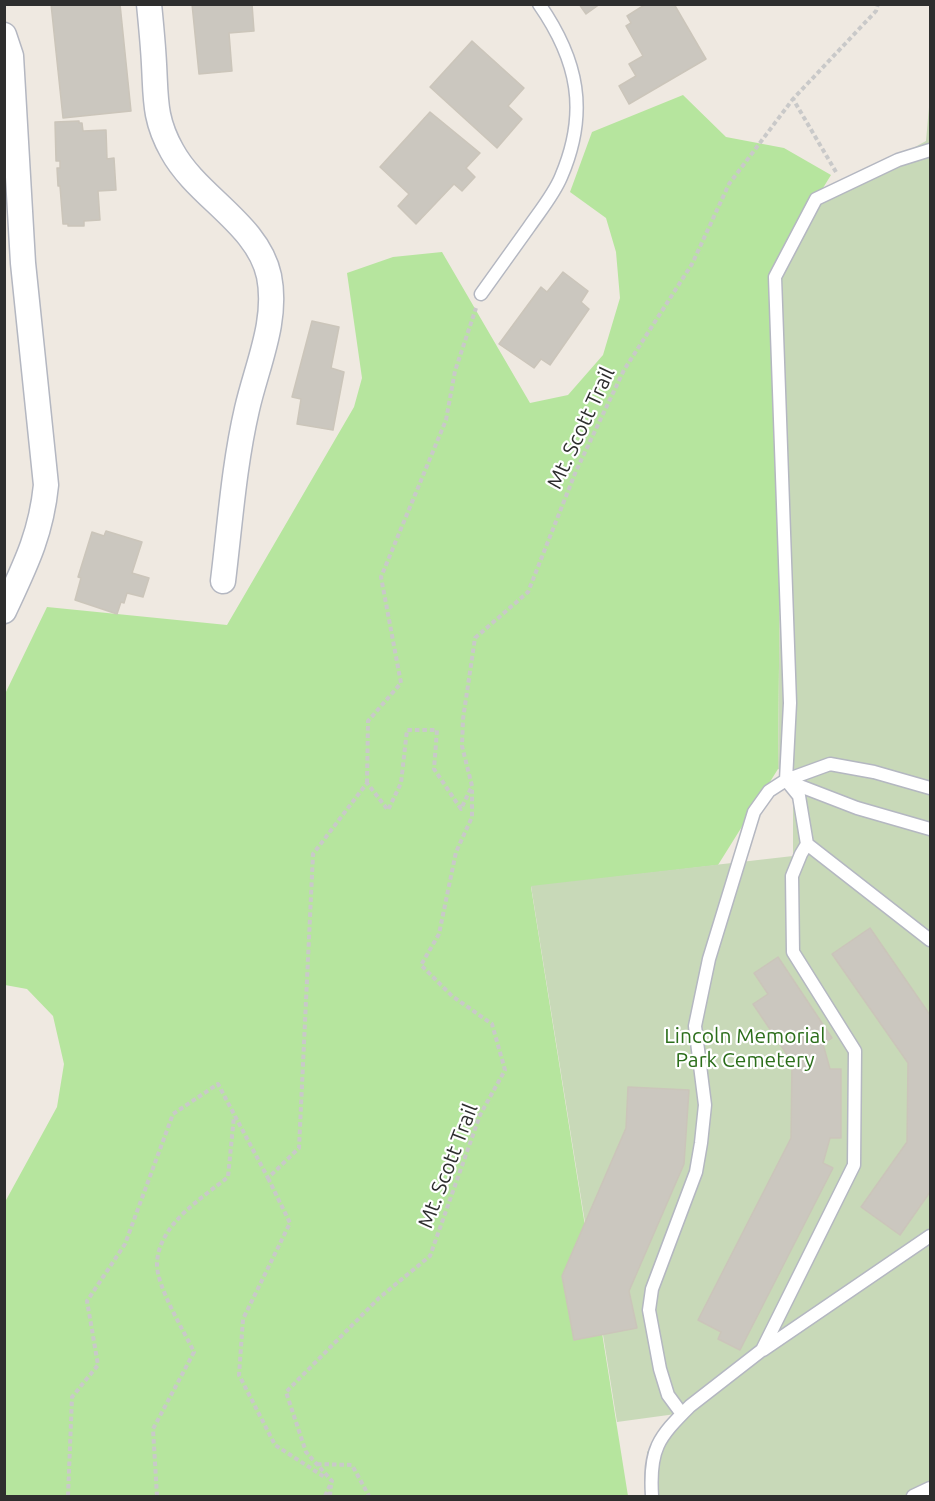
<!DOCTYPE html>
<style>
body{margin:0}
#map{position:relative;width:935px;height:1501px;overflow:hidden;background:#efe9e1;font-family:Ubuntu,sans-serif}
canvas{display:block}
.frame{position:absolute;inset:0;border:6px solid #2e2e2e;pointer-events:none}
</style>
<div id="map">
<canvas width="935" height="1501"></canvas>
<div class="frame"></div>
</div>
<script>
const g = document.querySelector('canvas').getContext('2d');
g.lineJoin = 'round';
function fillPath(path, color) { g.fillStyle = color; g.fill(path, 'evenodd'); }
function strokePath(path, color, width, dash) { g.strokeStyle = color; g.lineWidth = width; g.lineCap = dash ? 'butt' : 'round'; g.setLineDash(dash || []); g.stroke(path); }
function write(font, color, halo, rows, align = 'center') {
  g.font = font + ' Ubuntu,sans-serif'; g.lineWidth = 4.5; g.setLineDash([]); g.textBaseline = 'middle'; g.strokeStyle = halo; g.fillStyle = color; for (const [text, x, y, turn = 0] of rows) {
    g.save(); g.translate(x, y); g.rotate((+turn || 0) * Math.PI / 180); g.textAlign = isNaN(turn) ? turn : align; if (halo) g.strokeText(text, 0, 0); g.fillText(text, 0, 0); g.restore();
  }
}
fillPath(new Path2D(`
 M683,95L726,137L784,148L831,175L783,253L778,769L718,865L531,887L628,1496H5V1202L57,1107L64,1064L53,1016L27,989L5,985L4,696L47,607L227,625L354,407L362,378L347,273L393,257L442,252L530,403L568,395L603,355L620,298L616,252L606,218L570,192L592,132Z`), '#b6e59e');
fillPath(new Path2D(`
 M930,96V1496H649L647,1452L683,1413L617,1422L531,886L793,856V775L778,769L783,253L816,201L926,141Z`), '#c8d9b8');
const building = new Path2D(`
 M51,4H120L131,111L63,118Z
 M192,4H252L254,31L229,33L232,71L199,74Z
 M579,4H600L586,14Z
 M646,4H674L706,59L629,104L619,86L636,76L629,64L643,56L626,26L631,23L627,16Z
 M472,41L524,88L508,106L522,119L497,148L430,87Z
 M430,112L480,153L466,168L475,177L462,191L454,184L416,224L398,206L409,194L380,167Z
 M79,121V123H82L83,131L106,130L107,159L114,158L116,190L98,191L100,220L84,221V226H68V224H63L60,186H58L57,168H60V161H56L55,122Z
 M563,272L588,291L581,302L589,309L550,365L541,359L534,368L499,344L541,287L547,292Z
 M312,321L339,327L331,368L344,372L333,430L297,424L301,399L292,397Z
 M106,531L142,542L132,573L149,578L143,597L127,593L124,603L121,602L117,614L75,600L81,578L78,577L92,532L104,536Z
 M870,928L930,1015V1192L900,1235L861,1207L907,1142L908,1063L832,954Z
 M778,957L832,1038L823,1044L830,1069H841V1138H830L823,1163L833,1168L740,1350L718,1339L721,1332L698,1320L791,1138L792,1062L753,1004L768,994L754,973Z
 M628,1087L689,1090L684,1164L629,1291L637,1328L574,1340L562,1276L626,1128Z`);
fillPath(building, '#cbc7bf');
strokePath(building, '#cbc5ba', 1.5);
const service = new Path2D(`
 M481,294C497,272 513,249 529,227C540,211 554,194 561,177C589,112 578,60 539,4
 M786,780L790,703L775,277L816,199L898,160L930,150
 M786,780L830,764L874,772L930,788
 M787,781L857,808L930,829
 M807,844L930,940
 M763,1350L930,1236
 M652,1496C649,1449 658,1438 690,1406L762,1350L854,1165L855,1051L793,952L792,876L801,854L807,844L799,796L786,780L769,791L754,812L709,959L695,1026L705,1105L701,1143L696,1172L652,1289L649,1310L660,1369L668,1395L682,1414
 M913,1496L930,1488`);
const minor = new Path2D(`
 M149,4C151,24 153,44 154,64C156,99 154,119 172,151C197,197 258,224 269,276C278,321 257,365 247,409C234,465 230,524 223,581
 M4,35L11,56L23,263L46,485C41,535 25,566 4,611`);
strokePath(service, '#b4b7c1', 15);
strokePath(minor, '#b4b7c1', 27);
strokePath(new Path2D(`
 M836,172L793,99L876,11L878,4
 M367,783L368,721L401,683L381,577L446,420L455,371L476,308
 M268,1178L290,1223L243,1319L239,1375L275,1445L326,1478
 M317,1464L352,1465L369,1496
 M68,1496L72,1397L98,1365L87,1301L125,1244L173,1114L218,1084L268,1178L299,1148L313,854L367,783L388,810L401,783L407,730H437L434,769L461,809L472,786L462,746L463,719L475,638L528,592L576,471L624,370L692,264L729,184L793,99
 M157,1496L153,1429L194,1352C184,1331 156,1286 157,1263C159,1224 201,1199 228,1177L234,1116
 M325,1496L332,1481L306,1452L286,1392L379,1298L430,1256L480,1115L505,1070L492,1024L452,996L421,965L439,934L456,852L472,817V790
 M330,1496L331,1485`), '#c9c9c9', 4, [4.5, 3]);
strokePath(service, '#fff', 12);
strokePath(minor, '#fff', 24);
write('21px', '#2e2e2e', '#fff', [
 ["Mt. Scott Trail",581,428,-65],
 ["Mt. Scott Trail",448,1166,-69]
]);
write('21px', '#2c6e1b', '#fff', [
 ["Lincoln Memorial",745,1036],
 ["Park Cemetery",745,1060]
]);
</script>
